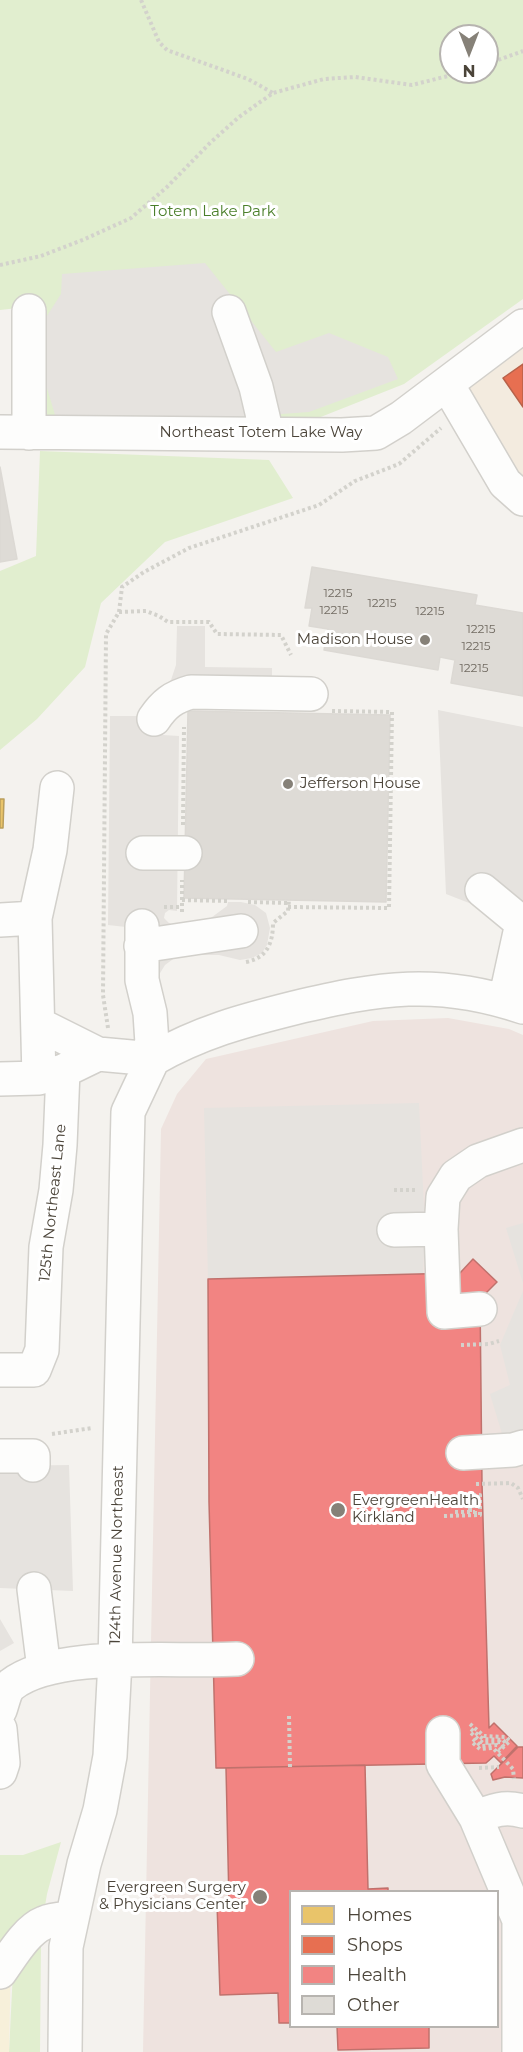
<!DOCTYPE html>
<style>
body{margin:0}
#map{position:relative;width:523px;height:2052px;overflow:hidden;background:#f4f2ee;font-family:Montserrat,sans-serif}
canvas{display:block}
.legend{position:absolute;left:289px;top:1890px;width:210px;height:138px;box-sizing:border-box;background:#fff;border:2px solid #b7b4b0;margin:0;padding:8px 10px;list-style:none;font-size:18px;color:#4b4439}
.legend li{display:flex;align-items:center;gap:12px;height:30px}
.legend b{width:30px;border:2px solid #b7b4b0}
.north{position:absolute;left:439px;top:24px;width:60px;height:60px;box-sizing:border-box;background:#fff;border:2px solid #b7b4b0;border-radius:50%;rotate:180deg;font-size:16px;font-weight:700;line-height:24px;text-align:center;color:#4b4439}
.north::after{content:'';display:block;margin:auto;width:21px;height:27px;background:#868178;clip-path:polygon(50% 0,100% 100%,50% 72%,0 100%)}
</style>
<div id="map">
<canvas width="523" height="2052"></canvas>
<ul class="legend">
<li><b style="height:16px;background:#e9c46a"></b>Homes</li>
<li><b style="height:16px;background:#e76f51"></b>Shops</li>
<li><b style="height:16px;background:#f28482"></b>Health</li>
<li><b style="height:16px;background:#dedbd6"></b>Other</li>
</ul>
<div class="north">N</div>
</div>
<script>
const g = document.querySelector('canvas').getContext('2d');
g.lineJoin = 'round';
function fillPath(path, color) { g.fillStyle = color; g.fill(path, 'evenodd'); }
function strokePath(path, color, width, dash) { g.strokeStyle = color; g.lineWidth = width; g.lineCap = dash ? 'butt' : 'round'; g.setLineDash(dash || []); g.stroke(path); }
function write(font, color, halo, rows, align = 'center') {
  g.font = font + ' Montserrat,sans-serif'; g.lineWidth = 6; g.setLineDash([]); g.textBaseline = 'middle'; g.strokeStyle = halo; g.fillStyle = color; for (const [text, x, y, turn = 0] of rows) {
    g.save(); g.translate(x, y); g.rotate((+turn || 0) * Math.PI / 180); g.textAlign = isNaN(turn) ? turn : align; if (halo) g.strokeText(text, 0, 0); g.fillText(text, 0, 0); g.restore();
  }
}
fillPath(new Path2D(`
 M523,326V499L447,384Z`), '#f3ebdf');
fillPath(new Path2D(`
 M448,1018L509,1029L523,1035V2052H143L161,1129L177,1094L206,1059L373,1021ZM290,1892H498V2026H290Z`), '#eee3df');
fillPath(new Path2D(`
 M0,0H523V299L404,384L298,426L23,421L18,308L0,310ZM451,36H487V72H451Z
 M40,451L269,460L293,498L165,542L101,603L85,667L37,719L0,750V571L36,556Z
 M61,1842L47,1894L44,1912L0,1952V1855H23Z
 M41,1943L40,2052H9L13,1971Z`), '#e1eecf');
fillPath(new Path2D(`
 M0,1952L11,1957L9,2052H0Z`), '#f7f0da');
fillPath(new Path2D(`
 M205,263L276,352L329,333L388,357L398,379L309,412L240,417L55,415L41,368L45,319L61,294L62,274Z
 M177,626H205V667L272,668V681L180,711L164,728L163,735L179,736L177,911L169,910L165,913L164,918L169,923L182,928L204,923L227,906L228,902H241L255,905L266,913L270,928L267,945L262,953L252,958L240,960L219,955H193L176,957L165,965L135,1014L125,972L126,927L108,925L110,716H138L143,707L171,680L176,665Z
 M438,710L523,727V924L446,894Z
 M419,1103L425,1229L423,1274L208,1279L204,1108Z
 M523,1223V1283L506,1228Z
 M523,1291V1455L510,1460L490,1394L510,1385L500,1345Z
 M69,1465L73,1591L0,1588V1466Z
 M0,1619L14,1643L0,1651Z`), '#e6e3df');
const homes = new Path2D(`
 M0,799H4L3,828H0Z`);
fillPath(homes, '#e9c46a');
strokePath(homes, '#ba9e5b', 1.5);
const shops = new Path2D(`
 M523,364V407L503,378Z`);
fillPath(shops, '#e76f51');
strokePath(shops, '#b8624a', 1.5);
const health = new Path2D(`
 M473,1259L497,1282L480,1299L482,1484L489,1728L494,1723L517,1746L501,1763L494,1756L486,1763L216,1768L209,1502L208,1279L460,1273Z
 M518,1747H523V1778L505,1777L493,1780L491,1774Z
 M365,1765L368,1889L388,1888V1892H290V2023H279L278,1993L220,1995L217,1903H229L226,1768Z
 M337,2026H429V2048L338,2050Z`);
fillPath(health, '#f28482');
strokePath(health, '#c0716c', 1.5);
const building = new Path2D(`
 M0,467L17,559L0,562Z
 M312,567L477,595L475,605L523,613V696L451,683L455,660L440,657L438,670L324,650L328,629L309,626L312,608H305Z
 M188,711L390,715L386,902L184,898Z`);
fillPath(building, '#dedbd6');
strokePath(building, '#dcd9d4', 1.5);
const minor = new Path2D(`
 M29,311V433
 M229,312L256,387L267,434
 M447,384L505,483L523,499
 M0,432L342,435L376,433L401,418L523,326
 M154,719C164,704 173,697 191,692L311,694
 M143,853H185
 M482,890L522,923L505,1001
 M0,920L35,918
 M141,946L241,931
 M38,1024L98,1054
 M153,1059C201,1032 242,1021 294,1008C379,988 437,978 523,1007
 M39,1078L35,918L50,850L57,788
 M0,1079L39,1078L63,1071L98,1054L153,1059
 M394,1230L441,1229
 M480,1309L444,1312L441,1229L443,1197L456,1176L478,1161L523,1145
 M0,1370H34L42,1350L46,1247L56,1190L60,1145L63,1071
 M463,1453L513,1450L523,1447
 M0,1456H33V1465
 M34,1589L44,1669
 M0,1710C3,1702 5,1689 11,1685C56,1649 177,1663 237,1659
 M0,1729L3,1763L0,1772
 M443,1733V1764L476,1818
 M0,1972C11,1957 26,1930 44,1923C53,1919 63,1919 72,1918
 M65,2052L66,1947L84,1864L100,1810L110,1756L115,1661L128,1112L153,1059L150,1013L142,980V926
 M519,2052V1920L476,1818C492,1810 505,1806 523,1811`);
strokePath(minor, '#d2d0cb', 36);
strokePath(new Path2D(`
 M141,0L159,42L167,50L248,79L273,93
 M487,64L523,51
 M0,265L41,256L85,239L131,218L167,187L210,143L239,117L273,93L324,79L355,77L412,85L464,72
 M119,612L146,611L159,616L168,622H209L217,634L281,635L291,655
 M183,825L184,727
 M182,900V880
 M248,902L288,903
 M164,907H182
 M288,907L389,908L392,712L332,711
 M182,912V900L229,901
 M246,962C267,958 273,943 273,923L288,911L289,900
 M108,1028L103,995L106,634L119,612L122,587L144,572L189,548L319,505L355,481L399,464L441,428
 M394,1190H415
 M461,1345L489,1344L499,1341
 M52,1434L92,1428
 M476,1484L511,1483L518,1488L523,1499
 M469,1510H472V1495
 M455,1512H475V1495
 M444,1516L480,1515V1495H469V1508H465
 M289,1716L290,1767
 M470,1724L484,1736L506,1737L510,1741L498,1752
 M471,1729L483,1739L503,1740L507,1744
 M471,1733L483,1743L500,1742L504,1747
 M473,1739L481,1746L497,1745L501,1749
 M473,1743L480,1749L493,1748L513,1769L514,1779
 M479,1768L499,1767`), '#d3d2cc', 4, [3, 3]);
strokePath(minor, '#fdfdfc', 33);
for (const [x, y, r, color] of [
 [425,640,6,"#868178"],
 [288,784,6,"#868178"],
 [338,1510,8,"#868178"],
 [260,1897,8,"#868178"]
]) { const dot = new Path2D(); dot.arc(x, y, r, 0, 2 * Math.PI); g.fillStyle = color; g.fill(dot); strokePath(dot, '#fff', 2); }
write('12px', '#706a61', null, [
 ["12215",338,593],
 ["12215",382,603],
 ["12215",334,610],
 ["12215",430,611],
 ["12215",481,629],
 ["12215",476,646],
 ["12215",474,668]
]);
write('15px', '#4a7f2a', '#fff', [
 ["Totem Lake Park",213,212]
]);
write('15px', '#4b4439', '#fff', [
 ["Northeast Totem Lake Way",261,433],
 ["125th Northeast Lane",53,1203,-84],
 ["124th Avenue Northeast",117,1555,-89]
]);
write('15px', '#4b4439', '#fff', [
 ["Madison House",413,640],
 ["Jefferson House",300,784,"left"],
 ["EvergreenHealth",352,1501,"left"],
 ["Kirkland",352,1518,"left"],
 ["Evergreen Surgery",246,1888],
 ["& Physicians Center",246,1905]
], 'right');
</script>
